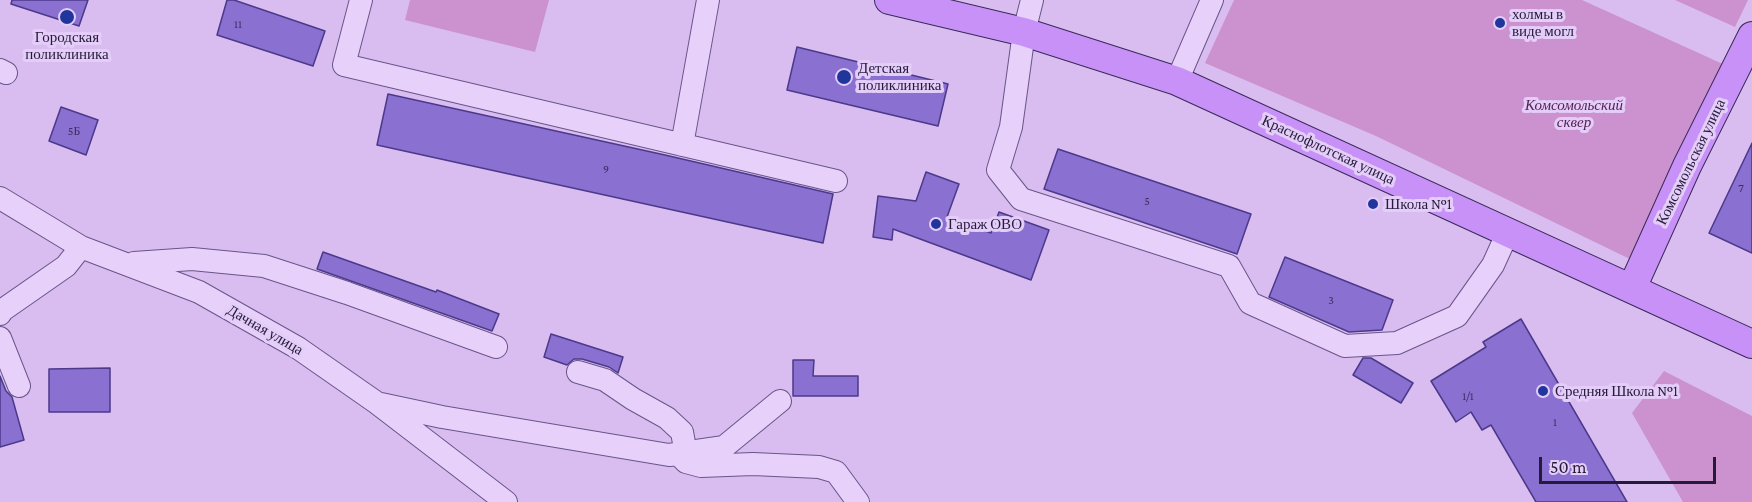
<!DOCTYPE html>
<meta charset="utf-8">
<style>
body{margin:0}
#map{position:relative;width:1752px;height:502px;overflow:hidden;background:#d9bdf1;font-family:"Crimson Pro",serif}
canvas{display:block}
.scale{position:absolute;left:1539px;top:457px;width:177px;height:27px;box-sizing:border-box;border:3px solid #241b38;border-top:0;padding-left:8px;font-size:18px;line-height:21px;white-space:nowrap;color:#241b38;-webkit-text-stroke:4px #e4cdf8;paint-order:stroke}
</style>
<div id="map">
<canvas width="1752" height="502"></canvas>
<div class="scale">50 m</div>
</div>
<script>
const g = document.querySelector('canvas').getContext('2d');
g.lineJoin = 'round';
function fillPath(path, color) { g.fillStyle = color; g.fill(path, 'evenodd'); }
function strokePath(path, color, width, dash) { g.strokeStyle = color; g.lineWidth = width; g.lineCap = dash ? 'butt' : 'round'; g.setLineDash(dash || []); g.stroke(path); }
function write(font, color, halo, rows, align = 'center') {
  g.font = font + ' "Crimson Pro",serif'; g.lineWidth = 6; g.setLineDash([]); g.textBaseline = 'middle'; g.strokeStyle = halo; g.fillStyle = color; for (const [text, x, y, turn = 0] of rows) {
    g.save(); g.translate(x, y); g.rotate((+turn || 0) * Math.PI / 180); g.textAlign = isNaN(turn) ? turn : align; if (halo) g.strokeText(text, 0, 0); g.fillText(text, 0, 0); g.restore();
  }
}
fillPath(new Path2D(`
 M410,0H549L535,52L405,20Z
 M1234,0H1582L1725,65L1634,261L1376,136L1205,63Z
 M1675,0H1748L1735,27Z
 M1664,371L1752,416V502H1683L1632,413Z`), '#cc91cf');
const building = new Path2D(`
 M12,0H88L79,26L11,4Z
 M227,0H234L325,31L313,66L217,35Z
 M797,47L948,84L938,126L787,90Z
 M388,94L665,155L833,194L823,243L377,145Z
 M61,107L98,120L86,155L49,141Z
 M1752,143V253L1709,233Z
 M1058,149L1251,214L1237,254L1044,189Z
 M926,172L959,184L947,217L991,233L999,212L1049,230L1031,280L893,229L892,240L873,237L878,196L916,201Z
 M323,252L436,292L437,290L499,314L492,331L317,269Z
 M1285,257L1393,300L1382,330L1349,332L1269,297Z
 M1521,319L1627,502H1536L1491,425L1482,430L1471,412L1456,422L1431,381L1486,347L1483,342Z
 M551,334L623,357L618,373L609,367L582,359H574L567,365L544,357Z
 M1363,358H1371L1413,383L1401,403L1353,375Z
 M793,360H814L813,376H858V396H793Z
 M110,368V412H49V369Z
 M0,376L6,391L12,397L24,440L0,447Z`);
fillPath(building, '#8970d1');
strokePath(building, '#4c398a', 1.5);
const minor = new Path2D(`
 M361,0L344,65L836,181
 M1032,0L1024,32L1011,127L998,170L1021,199L1229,266L1250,303L1345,346L1397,343L1457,316L1493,265L1508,232
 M0,70L6,73
 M1177,81L1212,0
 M682,145L708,0
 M0,198L81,247L199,292L298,348L377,403L506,502
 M134,263L192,259L264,266L347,293L496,347
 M0,314V312L66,266L81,247
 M0,338L19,386
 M578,372L605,380L633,399L667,418L682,432L686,454
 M381,404L442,417L669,455L724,447L780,401
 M682,458L686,462L701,466L753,464L819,467L836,472L858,502`);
const major = new Path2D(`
 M889,0L1024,32L1177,81L1752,344
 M1632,288L1687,166L1752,36`);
strokePath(minor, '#68558a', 24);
strokePath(major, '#382a57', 30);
strokePath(minor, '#e7d1fb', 22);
strokePath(major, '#c791f7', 28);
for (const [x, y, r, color] of [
 [67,17,8,"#21369c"],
 [1500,23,6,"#21369c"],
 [844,77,8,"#21369c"],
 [1373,204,6,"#21369c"],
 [936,224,6,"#21369c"],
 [1543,391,6,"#21369c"]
]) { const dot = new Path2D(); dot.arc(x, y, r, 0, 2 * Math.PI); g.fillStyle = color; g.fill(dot); strokePath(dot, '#e4cdf8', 2); }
write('12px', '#3d305e', null, [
 ["11",238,24],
 ["5Б",74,131],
 ["9",606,169],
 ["7",1741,188],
 ["5",1147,201],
 ["3",1331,300],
 ["1/1",1468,396],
 ["1",1555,422]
]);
write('15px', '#241b38', '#e4cdf8', [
 ["холмы в",1512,14],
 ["виде могл",1512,31],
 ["Городская",67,37,"center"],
 ["поликлиника",67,54,"center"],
 ["Детская",858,68],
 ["поликлиника",858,85],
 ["Школа №1",1385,204],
 ["Гараж ОВО",948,224],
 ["Средняя Школа №1",1555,391]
], 'left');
write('italic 15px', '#562051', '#e4cdf8', [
 ["Комсомольский",1574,105],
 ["сквер",1574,122]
]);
write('15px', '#241b38', '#e4cdf8', [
 ["Краснофлотская улица",1328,150,25],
 ["Комсомольская улица",1691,162,-64],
 ["Дачная улица",265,330,30]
]);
</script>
